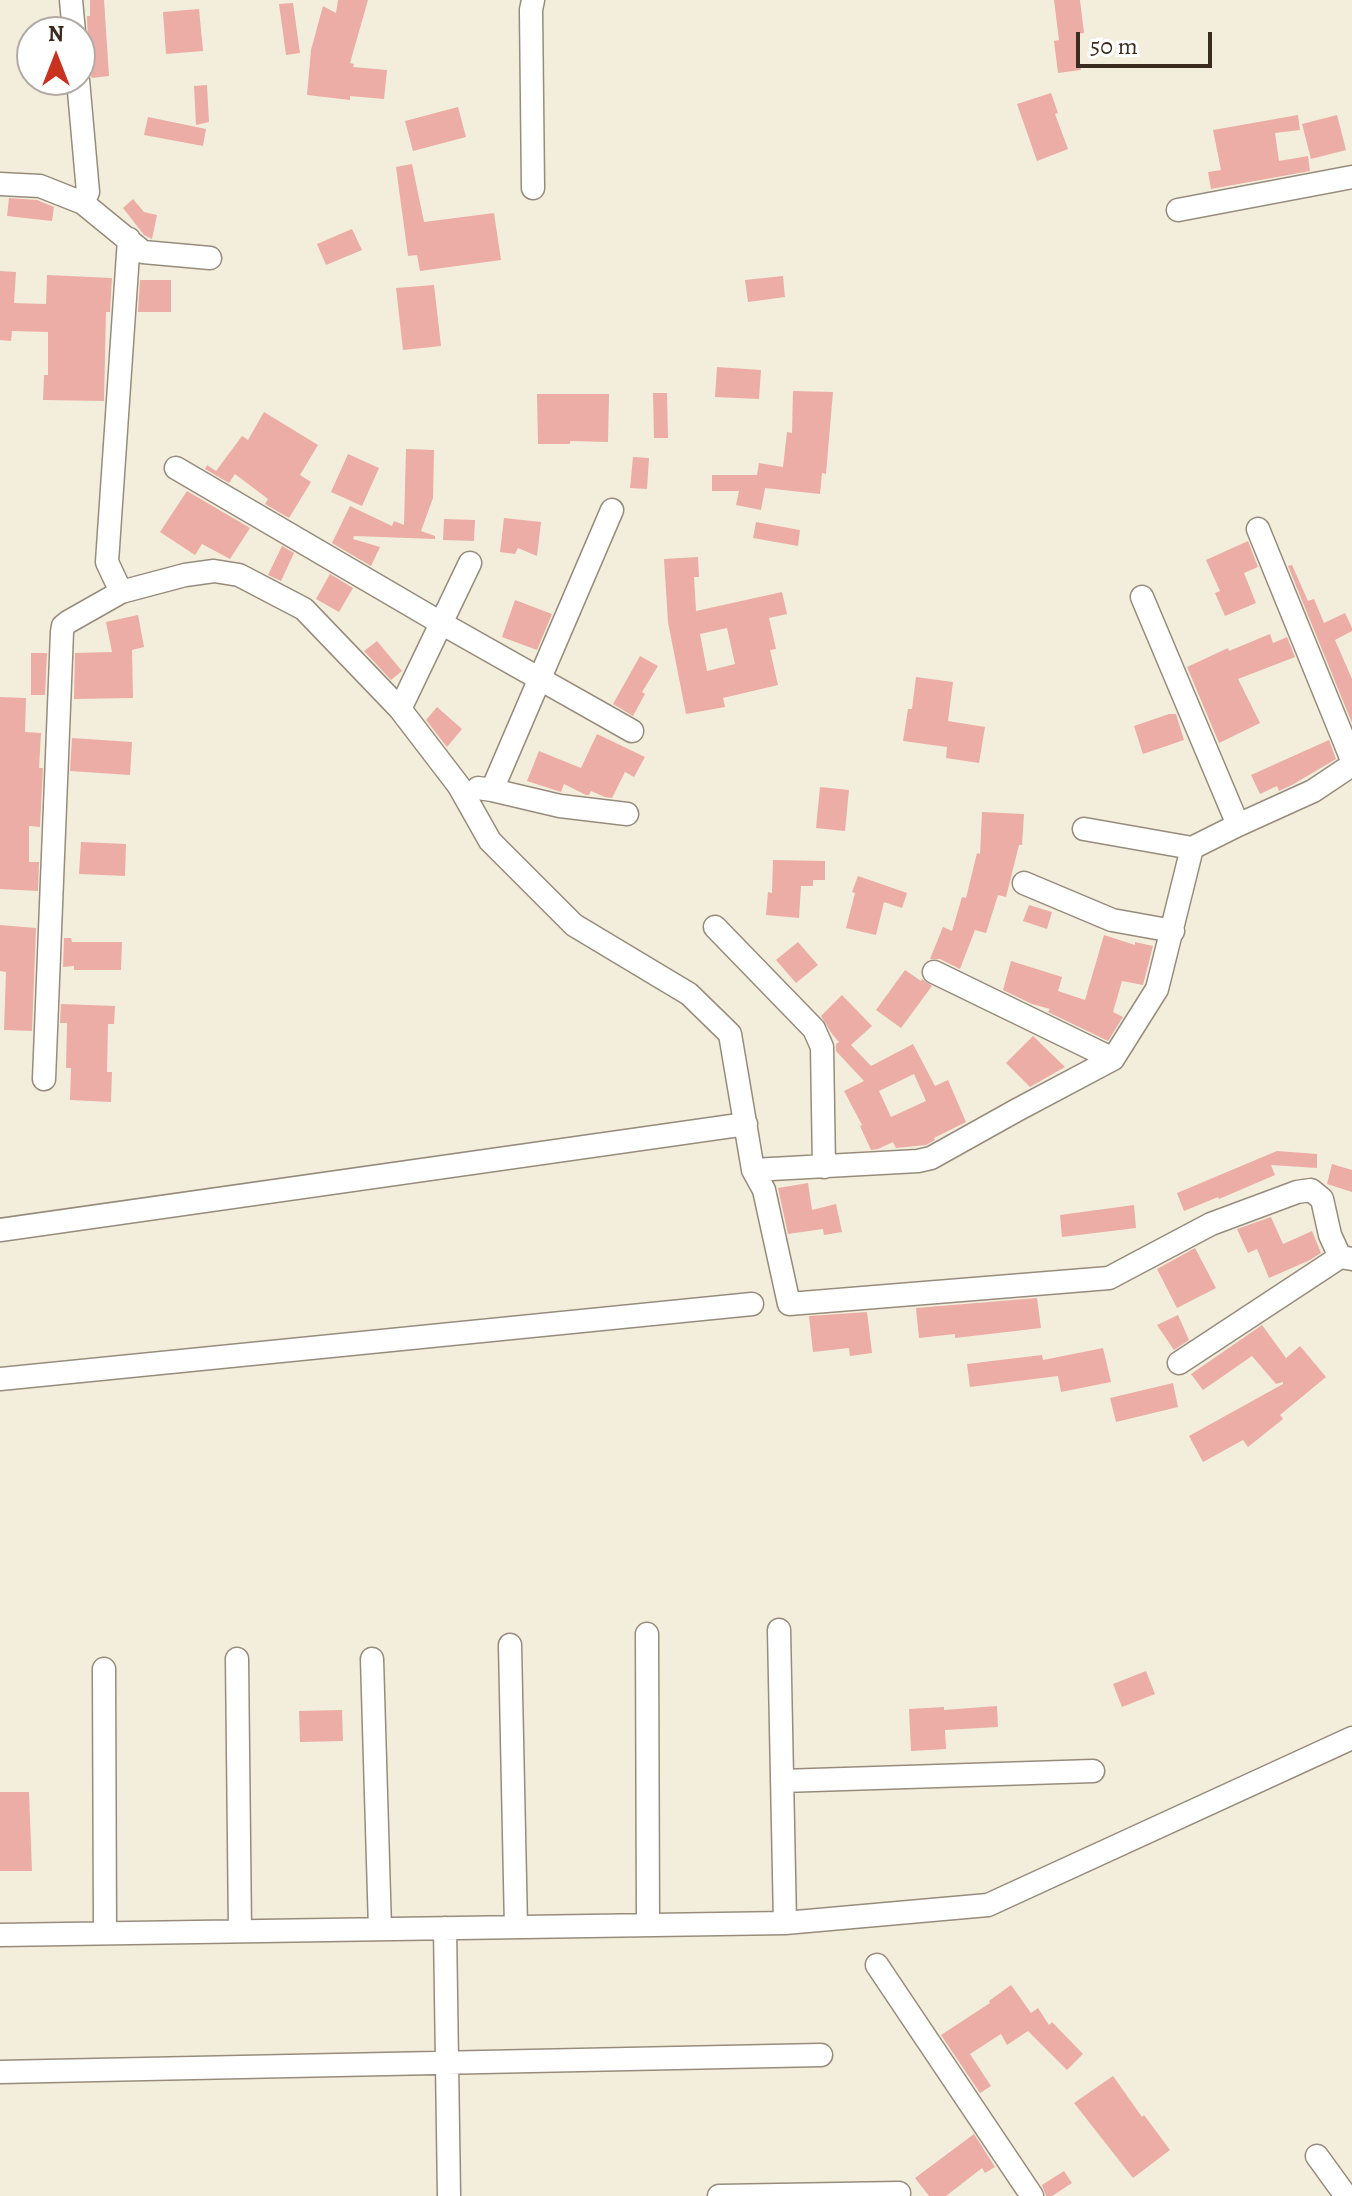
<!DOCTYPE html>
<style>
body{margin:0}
#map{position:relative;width:1352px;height:2196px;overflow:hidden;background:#f3eedb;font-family:Alegreya,serif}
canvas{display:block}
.north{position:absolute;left:16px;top:16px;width:80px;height:80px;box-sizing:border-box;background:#fff;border:2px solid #b1aaa5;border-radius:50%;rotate:0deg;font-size:22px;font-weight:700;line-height:32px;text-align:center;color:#3b2a1e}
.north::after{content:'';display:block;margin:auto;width:28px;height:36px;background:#c8321e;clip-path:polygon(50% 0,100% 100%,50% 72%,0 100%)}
.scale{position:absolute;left:1076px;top:32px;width:136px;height:36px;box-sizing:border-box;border:4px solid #3b2a1e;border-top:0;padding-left:10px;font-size:24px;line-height:28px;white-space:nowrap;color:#3b2a1e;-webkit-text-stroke:6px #fff;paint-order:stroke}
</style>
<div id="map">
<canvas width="1352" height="2196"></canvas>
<div class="north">N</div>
<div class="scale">50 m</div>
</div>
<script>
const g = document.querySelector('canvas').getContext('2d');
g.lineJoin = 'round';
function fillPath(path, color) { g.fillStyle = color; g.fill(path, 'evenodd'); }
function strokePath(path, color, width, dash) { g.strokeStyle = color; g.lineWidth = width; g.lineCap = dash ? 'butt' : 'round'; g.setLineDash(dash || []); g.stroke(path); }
fillPath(new Path2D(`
 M90,0H104L109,76L92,78L89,72L87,16H90Z
 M338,0H368L350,63L354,64L353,67L387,70L384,99L350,96V100L307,95L311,50L323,6L336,13Z
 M1054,0H1080L1084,33L1076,34L1081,70L1058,73L1054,41L1059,40Z
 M293,3L300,53L286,55L279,4Z
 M199,9L203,51L166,54L163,12Z
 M207,85L209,122L196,125L194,86Z
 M1051,93L1058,113L1055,114L1068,149L1037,161L1017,104Z
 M458,107L466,137L413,151L405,121Z
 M1298,115L1300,130L1275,133L1279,161L1308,156L1310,171L1211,189L1208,172L1221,170L1213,130Z
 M1337,115L1346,150L1311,159L1302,124Z
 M148,117L206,129L203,146L144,135Z
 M412,164L424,222L494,213L501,260L420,271L417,255L408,256L396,167Z
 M9,198L37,200L54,207L52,221L7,216Z
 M133,199L144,212L157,215L152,239L144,235L123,208Z
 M352,229L362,250L326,265L317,244Z
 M0,271L16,272L14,303L46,304L47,275L112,278L110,312H106L104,401L43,400L44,375H48V332L12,331L11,341L0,340Z
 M783,276L785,297L748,302L745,280Z
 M140,280H171V312H138Z
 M434,285L441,346L403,350L396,288Z
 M717,367L761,370L759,399L715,397Z
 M793,391L833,392L826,474L822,473L820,494L765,488L761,510L736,505L739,491H712V475H757L759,463L783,467L787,432L792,433Z
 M653,393H667L668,438H654Z
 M537,394H609L608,442L570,441V444H538Z
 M264,412L318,445L300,475L311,482L289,518L265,504L268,499L235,474L229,483L205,469L207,465L216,471L242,436L248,440Z
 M406,449L434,450L433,498L421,531L435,536V539L354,536L353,539L380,547L371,566L332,543L350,506L392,526L394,521L404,525Z
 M348,454L379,468L362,506L331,492Z
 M633,457L649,458L647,489L630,488Z
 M187,491L250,528L230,559L202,544L195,555L160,532Z
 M504,518L541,522L537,556L518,548L515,554L500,552Z
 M444,519L475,520L474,541L443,540Z
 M756,522L800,530L798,546L753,538Z
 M1248,541L1258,567L1244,573L1256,603L1225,616L1215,593L1220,591L1206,560Z
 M282,546L294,553L281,581L268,575Z
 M698,557L699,577H694L696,611L782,592L787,614L769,618L776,649L770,650L778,685L723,698L725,707L686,714L668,622L664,559ZM727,628L735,664L707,671L700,634Z
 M1292,565L1308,601L1314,599L1324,623L1345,613L1352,628V631L1335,640L1352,679V723L1288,566Z
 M330,574L353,588L339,612L316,599Z
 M515,600L552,614L537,650L502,637Z
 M138,615L144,647L132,650L133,698L74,699L75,653L112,652L106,622Z
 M1270,634L1273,643L1287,637L1295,657L1238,679L1260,723L1219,743L1187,667L1228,648L1229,651Z
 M377,641L402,671L391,680L364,651Z
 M31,653H47L45,695H31Z
 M640,656L658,666L642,692L645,694L633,716L613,704Z
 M916,677L953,682L948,721L985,727L979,763L946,758L947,747L903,741L908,709H912Z
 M0,697L26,698L25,732L41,733L39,768H43L40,827L29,826V862H39L38,891L0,889Z
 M437,707L462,729L447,747L426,720Z
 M1169,714H1176L1184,740L1143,754L1134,726Z
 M597,734L645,757L634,777L625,772L612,798L605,797L591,791L589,795H586L564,784L561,792L527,781L539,751L581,768Z
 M72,738L132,742L130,775L70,771Z
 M1329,740L1336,759L1292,785L1279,791L1277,786L1260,794L1251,775Z
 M820,787L849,790L845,831L816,828Z
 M982,812L1024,814L1022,845H1019L1006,897L998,895L986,933L975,930L960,969L940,959H930L943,927L952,931L962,897L966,898L977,853L980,854Z
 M81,842L126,844L125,876L79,874Z
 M773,860L825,861V880H813V886H801L799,918L766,915L768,892L772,893Z
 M858,876L907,893L902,908L884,902L876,935L846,928L855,893L852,892Z
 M1029,905L1052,912L1047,929L1023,921Z
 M0,925L36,928L32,1031L4,1030L6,972L0,971Z
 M1104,935L1135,945V942L1153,946L1143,985L1122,981L1113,1012L1123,1017L1108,1041L1048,1012L1050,1009L1032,1004L1003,990L1011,961L1062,977L1058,991L1085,1000Z
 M64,938H71L72,942H122L121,970H74V966L63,967Z
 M798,942L818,965L796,983L776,960Z
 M905,970L921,981L922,979L932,986L901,1028L876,1010Z
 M842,995L872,1026L851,1045L871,1066L913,1044L935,1086L948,1080L966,1122L934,1138L935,1140L926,1145L896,1148L893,1142L878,1149L871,1150L860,1126L862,1125L844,1091L864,1081L836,1051V1044L839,1042L832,1034L821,1016ZM914,1074L926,1101L891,1117L879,1091Z
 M61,1004L115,1006L114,1024H108L107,1072H112L111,1102L70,1100L71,1068H66L67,1023H60Z
 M1033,1036L1065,1067L1030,1087L1006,1063Z
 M1277,1151L1317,1154V1168L1271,1165L1275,1175L1219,1199L1218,1197L1184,1211L1177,1193Z
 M1332,1164L1352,1170V1192L1327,1184Z
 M808,1183L812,1210L836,1204L842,1232L824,1235L823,1229L788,1234L778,1188Z
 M1134,1205L1136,1228L1062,1237L1060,1215Z
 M1271,1217L1283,1244L1312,1231L1321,1253L1310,1260L1269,1278L1257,1249L1248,1253L1237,1229Z
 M1195,1248L1216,1288L1177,1308L1157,1269Z
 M1037,1298L1041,1328L955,1338V1334L919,1338L916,1308Z
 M867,1312L872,1353L850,1356L849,1348L813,1352L809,1316Z
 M1178,1315L1189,1340L1174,1350L1157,1325Z
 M1262,1325L1286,1358L1300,1346L1326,1377L1280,1415L1283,1419L1248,1447L1243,1440L1203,1462L1189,1436L1283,1384V1382L1276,1384L1252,1356L1203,1390L1191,1374Z
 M1103,1348L1111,1382L1061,1392L1058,1376L970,1387L967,1364L1042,1355L1043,1360Z
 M1173,1383L1178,1407L1116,1422L1110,1398Z
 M1146,1671L1155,1694L1122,1707L1113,1684Z
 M997,1706L998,1727L945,1730L946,1749L911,1751L909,1709L944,1707V1710Z
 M342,1710L343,1741L300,1742L299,1711Z
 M0,1792H29L32,1871H0Z
 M1011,1985L1031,2013L1038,2008L1049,2025L1052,2022L1083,2054L1067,2070L1028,2031L1007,2045L1001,2034L970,2054L991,2086L980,2093L941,2035L990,2003L989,2001Z
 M1113,2076L1142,2117L1144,2115L1170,2150L1133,2178L1074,2103Z
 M974,2134L995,2167L985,2173L982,2168L946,2196H929L915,2178Z
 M1064,2171L1072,2183L1052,2196H1046L1042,2185Z`), '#ebada5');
const minor = new Path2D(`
 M71,0L74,32
 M533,0L531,10L533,188
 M78,80L88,192L83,203
 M0,184L40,186L83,203L143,252L210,258
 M1178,210L1352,177
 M129,239L107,562L121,592L185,575L214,571L239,575L304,609L400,709L459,786L490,841L574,925L689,994L730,1034L753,1170L764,1190L789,1304L1109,1278L1211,1224L1297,1192L1311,1190L1322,1199L1330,1235L1340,1257L1352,1259
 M176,468L441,623L632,731
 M1258,529L1352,760
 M1142,597L1238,825
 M400,709L470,563
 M478,788L492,790L560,806L627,814
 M492,790L612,510
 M1084,829L1192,848L1238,825L1313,791L1352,765
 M1024,883L1112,920L1173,931
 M715,927L814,1029L822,1047L824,1167
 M934,972L1113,1059
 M44,1079L62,632L63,626L68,622L121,592
 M753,1170L918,1161L931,1158L1017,1110L1113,1059L1157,989L1192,848
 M0,1230L746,1124
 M1179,1363L1340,1257
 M0,1379L752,1304
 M779,1630L785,1923
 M647,1634L648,1925
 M510,1645L516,1927
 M237,1659L240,1931
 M372,1659L380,1929
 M104,1669L105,1933
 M782,1781L1093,1771
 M445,1928L449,2196
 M0,1935L785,1923L988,1905L1352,1738
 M877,1965L1032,2196
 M0,2072L821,2055
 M1317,2156L1346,2196
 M719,2196L899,2193`);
strokePath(minor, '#978c7c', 25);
strokePath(minor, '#fff', 22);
</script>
